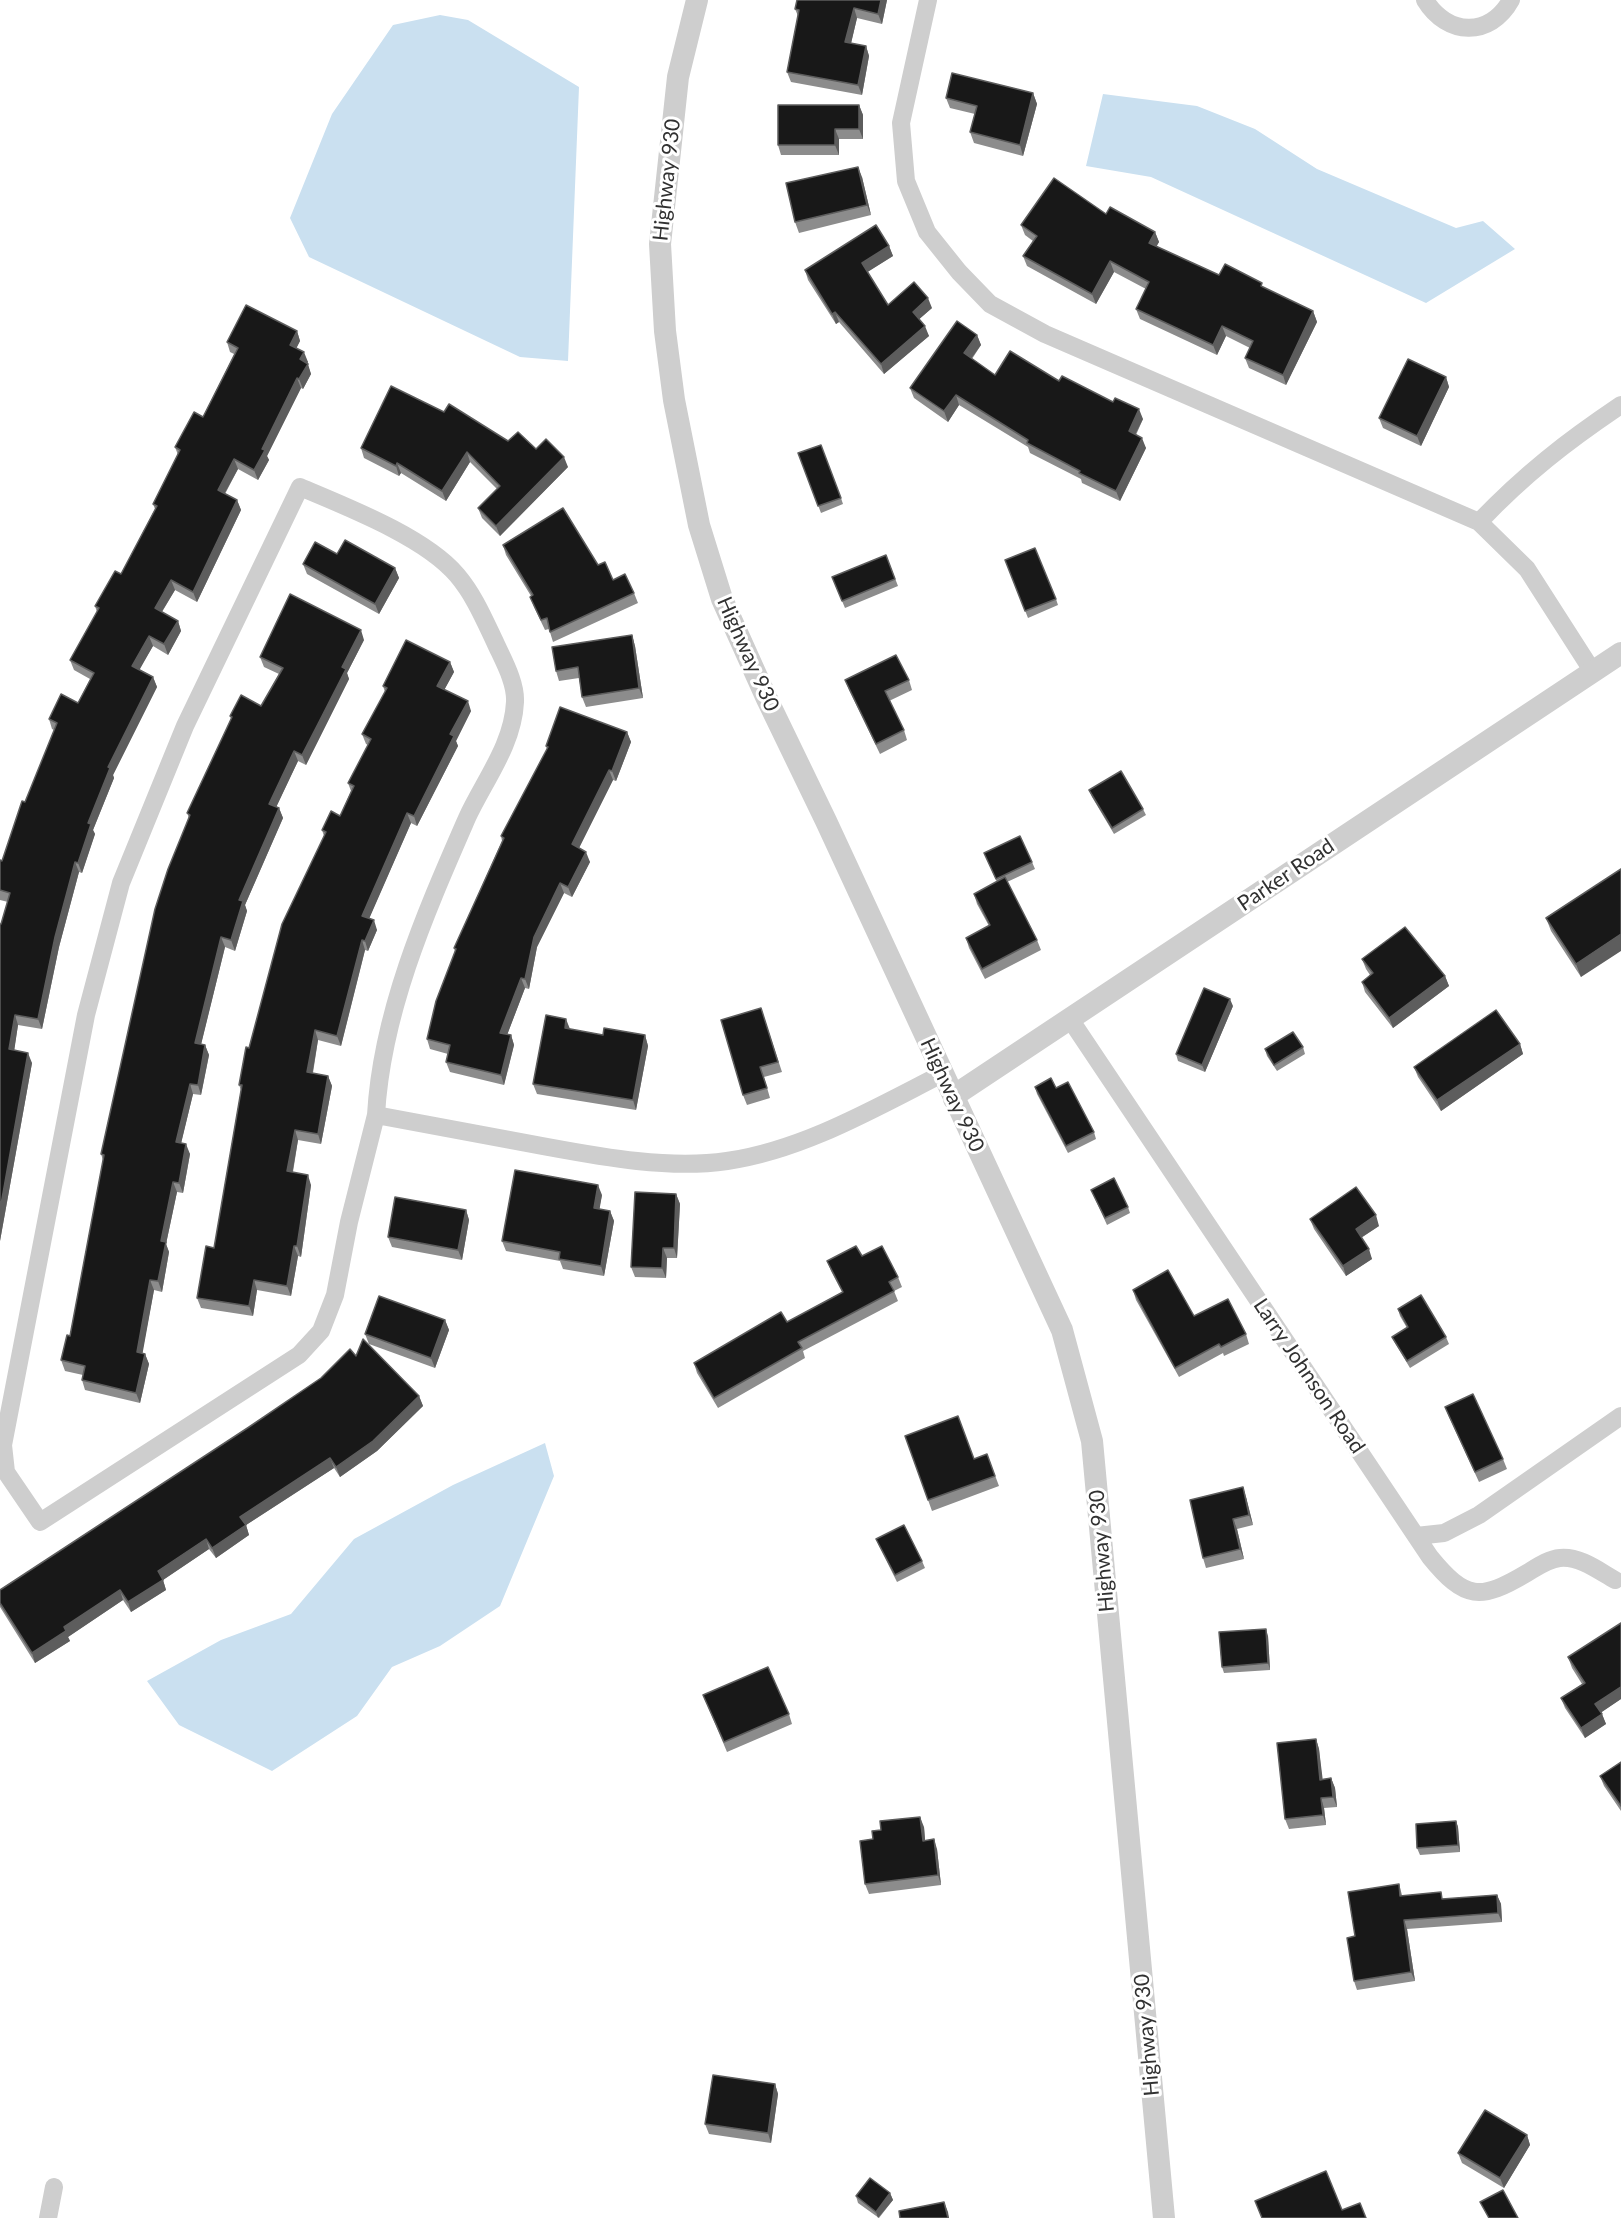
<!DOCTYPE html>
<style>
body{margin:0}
canvas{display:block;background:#fff}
</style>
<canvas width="1621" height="2218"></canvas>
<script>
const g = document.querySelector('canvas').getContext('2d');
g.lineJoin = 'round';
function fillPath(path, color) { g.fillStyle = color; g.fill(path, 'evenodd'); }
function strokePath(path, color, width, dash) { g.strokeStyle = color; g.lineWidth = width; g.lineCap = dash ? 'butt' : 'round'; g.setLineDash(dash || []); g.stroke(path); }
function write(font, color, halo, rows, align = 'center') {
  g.font = font + ' Lato,sans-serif'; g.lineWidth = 6; g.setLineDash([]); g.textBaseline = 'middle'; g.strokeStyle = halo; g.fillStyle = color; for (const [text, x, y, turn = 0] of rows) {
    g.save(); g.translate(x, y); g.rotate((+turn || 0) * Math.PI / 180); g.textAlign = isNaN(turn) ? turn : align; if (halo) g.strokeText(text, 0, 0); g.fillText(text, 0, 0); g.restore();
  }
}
fillPath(new Path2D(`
 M440,15L468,20L579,87L568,361L520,357L309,257L290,218L332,114L393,25Z
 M1103,94L1197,106L1255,129L1317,169L1456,228L1483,221L1515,249L1426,303L1151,177L1086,166Z
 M545,1443L554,1476L500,1606L440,1646L392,1667L357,1716L272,1771L179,1725L147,1681L221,1640L291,1614L354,1539L453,1485Z`), '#cae0f0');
strokePath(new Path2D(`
 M928,0L901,123L906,181L927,232L959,272L990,304L1045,334L1479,522L1527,569L1593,672
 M1425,0C1447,36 1490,38 1511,0
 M1479,522C1525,474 1566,442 1621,405
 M1070,1019L1430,1557C1465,1600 1480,1601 1527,1573C1537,1567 1548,1559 1560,1558C1580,1556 1599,1571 1615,1580
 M376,1115C382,1011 426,912 467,818C484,781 513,745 515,702C516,682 503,660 495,642C484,619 474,595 457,575C425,537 347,507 300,487L185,726L121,883L86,1015L3,1445L6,1472L40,1522L299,1355L321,1331L335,1295L349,1222L376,1115C430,1125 484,1135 537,1145C597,1156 667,1170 727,1161C803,1150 875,1108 942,1074
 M1416,1536L1444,1533L1479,1515L1621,1416
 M48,2218L54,2187`), '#cecece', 18);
strokePath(new Path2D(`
 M697,0L678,77L660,244L665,331L674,400L699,525L722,599L767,699L826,821L1062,1330L1092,1441L1164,2218
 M954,1099L955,1095L1621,653`), '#cecece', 22);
fillPath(new Path2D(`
 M887,0L882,24L857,18L851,43L866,46L869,56L862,95L791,82L787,72L798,16L795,9Z
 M1033,93L1037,104L1023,156L974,143L970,132L975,114L950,108L946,98Z
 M859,105L863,115V139H839V155H781L778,145Z
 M862,177L871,215L799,233L795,222Z
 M1106,214L1155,232L1159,242L1156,246L1219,275L1264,288L1313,311L1317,322L1286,385L1249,368L1245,358L1250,348L1226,336L1217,355L1140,319L1136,309L1146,289L1114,272L1096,304L1027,266L1023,256L1033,241L1025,235L1021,225Z
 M889,246L893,256L867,272L888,305L932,308L919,319L929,336L884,374L839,322L836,324L808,280L805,270Z
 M297,331L300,341L296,348L308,362L307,363L311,374L303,389L301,388L267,456L269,460L258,480L238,469L225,494L237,500L241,510L197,602L175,590L162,612L178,621L181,631L168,655L153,646L139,669L153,677L157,687L113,775L114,778L93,830L95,834L82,873L79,872L59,947L42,1029L18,1025L14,1050L32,1063L0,1241V924H1L8,902L0,900V860L2,861L54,730L52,729L49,719L78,703L90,679L74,670L70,660L97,612L95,606L121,574L155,509L153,504L178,455L175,447L203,417L234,354L230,352L227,342Z
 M977,335L981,345L972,359L995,375L1059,381L1143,419L1136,435L1146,448L1120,501L1082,483L1081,479L1030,453L1028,447L959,405L948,422L914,398L910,388Z
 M1446,377L1449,387L1421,446L1383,428L1379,418Z
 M444,412L508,441L536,449L568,467L500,536L482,518L478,508L497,489L470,462L446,501L401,473L399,476L364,458L361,448Z
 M798,453L841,498L843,504L821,513Z
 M503,545L598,565L613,580L634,593L638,603L553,642L549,629L545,630L534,607L530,597L531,596L506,555Z
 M337,554L395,568L399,578L379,614L307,574L303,564Z
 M886,555L898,586L845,608L832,577Z
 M1005,560L1056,599L1058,605L1028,618Z
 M632,635L635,646L643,698L586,707L582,697L579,678L559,681L556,671Z
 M364,640L347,673L349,679L306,765L298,761L276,807L279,808L283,818L245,905L247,911L235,951L225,947L201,1044L205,1045L209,1055L201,1095L193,1094L181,1143L190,1154L183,1193L177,1192L166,1244L169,1252L162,1292L154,1290L142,1353L145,1354L149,1364L140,1403L85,1390L82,1380L83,1375L65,1371L61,1360L70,1336L103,1160L101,1154L189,818L187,813L231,719L230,716L261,706L279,674L264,667L260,657Z
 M450,662L454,672L444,690L471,711L456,741L458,746L417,826L411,823L369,918L377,930L368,951L365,950L341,1046L318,1040L313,1073L328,1076L332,1086L321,1144L298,1140L293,1172L311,1185L301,1257L298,1256L291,1296L257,1290L253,1316L201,1308L197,1298L214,1248L241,1090L239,1085L249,1048L324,836L322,830L340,816L351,791L348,783L368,745L366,744L362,734L385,692L383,686Z
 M845,680H909L912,690L889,701L904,730L907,740L880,754L849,690Z
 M627,732L631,742L616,781L613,780L579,848L590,862L572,897L564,893L537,947L529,989L525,988L507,1035H511L514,1045L504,1085L450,1072L446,1062L448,1054L430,1049L427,1039L455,951L454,948L502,841L501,836L547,749L546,746Z
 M1089,790L1143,809L1146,815L1114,834L1092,797Z
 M984,853L1032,862L1035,869L1007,882L1037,940L1041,950L985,979L969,948L966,938L989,926L977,904L974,894L997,882Z
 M1621,869L1581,977L1551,931L1546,918Z
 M1362,959L1445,976L1449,986L1393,1028L1365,992L1362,982L1370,975L1366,969Z
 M1233,1006L1205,1072L1178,1061L1176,1054Z
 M761,1008L782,1072L764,1077L770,1098L747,1105L743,1095Z
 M570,1029L603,1035H645L648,1046L636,1110L537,1094L533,1084Z
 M1520,1044L1523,1054L1441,1111L1418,1077L1414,1067Z
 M1303,1047L1305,1054L1277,1071L1267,1056L1265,1049Z
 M1035,1087L1056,1088L1094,1132L1096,1139L1068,1153L1037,1094Z
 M1091,1190L1128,1207L1130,1213L1107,1225Z
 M676,1194L680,1204L677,1258H667L666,1278L635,1277L631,1267Z
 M602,1195L599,1209L610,1211L614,1221L604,1276L563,1269L560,1261L506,1251L502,1241Z
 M466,1210L469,1220L462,1260L392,1247L388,1237Z
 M1310,1219L1379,1226L1361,1238L1372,1259L1346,1276L1314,1229Z
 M862,1256L898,1277L902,1287L894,1291L898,1301L803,1351L805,1358L718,1408L697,1373L694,1363L787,1322L842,1292L831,1271L827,1261Z
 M1133,1290L1194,1316L1246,1334L1249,1344L1224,1356L1223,1353L1179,1377L1136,1300Z
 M1398,1309L1446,1337L1449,1344L1410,1368L1395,1343L1392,1337L1407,1328L1400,1316Z
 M445,1320L449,1330L435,1368L369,1344L365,1334Z
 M419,1396L423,1406L377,1451L340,1477L334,1468L246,1525L249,1535L216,1558L209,1549L163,1580L166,1590L131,1612L123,1600L68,1637L70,1641L35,1663L0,1607V1590L249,1427Z
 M1445,1407L1503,1459L1507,1469L1479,1482L1449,1417Z
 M905,1436L974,1459L987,1454L999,1486L932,1511Z
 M1246,1497L1253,1525L1237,1529L1244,1559L1206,1568L1203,1558Z
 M876,1539L922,1561L925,1568L897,1582L879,1546Z
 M1621,1623V1699L1601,1712L1606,1724L1585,1738L1565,1708L1561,1698L1582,1684L1572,1668L1568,1657Z
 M1268,1636L1270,1670L1224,1673L1222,1667Z
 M703,1695L789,1714L792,1724L727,1752Z
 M1316,1739L1319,1749L1322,1779L1331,1778L1335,1788L1337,1807L1324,1808L1326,1825L1289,1829L1285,1819Z
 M1621,1762V1811L1604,1786L1600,1776Z
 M1456,1821L1458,1827L1460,1852L1420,1855L1417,1848Z
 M924,1827L925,1840L937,1849L941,1885L869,1894L865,1884L873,1839Z
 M1399,1884L1402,1895L1444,1899L1497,1895L1501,1904L1502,1922L1407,1929L1415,1981L1357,1990L1354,1981L1355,1936Z
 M775,2084L778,2094L771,2143L709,2134L705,2124Z
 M1527,2135L1530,2145L1504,2188L1462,2163L1458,2153Z
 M890,2193L893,2200L879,2218L858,2203L856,2196Z`), '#8c8c8c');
fillPath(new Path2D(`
 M881,0H887L882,24L878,14Z
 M854,8L857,18L849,52L845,42Z
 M866,46L869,56L862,95L858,85Z
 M1033,93L1037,104L1023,156L1020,145Z
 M859,105L863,115V139L859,129Z
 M835,129L839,139V155L835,145Z
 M858,167L862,177L871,215L867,205Z
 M1155,232L1159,242L1153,253L1149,243Z
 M889,246L893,256L866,273L862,263Z
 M1110,261L1114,272L1096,304L1092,294Z
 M928,298L932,308L916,322L913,312Z
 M1313,311L1317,322L1286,385L1283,375Z
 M835,312L839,322L836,324L832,314Z
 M925,326L929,336L884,374L881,364Z
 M1222,326L1226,336L1217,355L1213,345Z
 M297,331L300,341L293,355L290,345Z
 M977,335L981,345L968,363L964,353Z
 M304,352L308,362L304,369L300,359Z
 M308,364L311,374L303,389L299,379Z
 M1446,377L1449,387L1421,446L1417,436Z
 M297,378L301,388L267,456L269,460L258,480L254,470L262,449Z
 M956,395L959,405L948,422L944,411Z
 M1139,409L1143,419L1132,441L1129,431Z
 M1142,438L1146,448L1120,501L1116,491Z
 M467,452L470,462L446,501L442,491Z
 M564,457L568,467L500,536L496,526Z
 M234,459L238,469L221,500L218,490Z
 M397,463L401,473L399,476L396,466Z
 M237,500L241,510L197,602L193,592Z
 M395,568L399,578L379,614L375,604Z
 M171,580L175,590L158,618L155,608Z
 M178,621L181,631L168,655L164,644Z
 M361,630L364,640L347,673L349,679L306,765L302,755L342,667Z
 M632,635L635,646L643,698L639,688Z
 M149,636L153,646L136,676L132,666Z
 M450,662L454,672L441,696L437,686Z
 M153,677L157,687L113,775L114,778L93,830L95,834L82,873L78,863L88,823L108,767Z
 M468,701L471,711L456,741L458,746L417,826L414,816L450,734Z
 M627,732L631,742L616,781L612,771Z
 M294,751L298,761L273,814L269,804Z
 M609,770L613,780L576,854L572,844Z
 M279,808L283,818L245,905L247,911L235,951L231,940L239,900Z
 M407,813L411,823L366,926L362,916Z
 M586,852L590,862L572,897L568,887Z
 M75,862L79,872L59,947L42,1029L38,1019L55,937Z
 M560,883L564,893L537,947L529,989L525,979L534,937Z
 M374,920L377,930L368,951L365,941Z
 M1621,934V951L1581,977L1576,964Z
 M221,937L225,947L199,1053L195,1043Z
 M362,940L365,950L341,1046L337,1036Z
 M1445,976L1449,986L1393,1028L1389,1018Z
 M521,978L525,988L504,1043L500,1033Z
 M1230,999L1233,1006L1205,1072L1202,1065Z
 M15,1015L18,1025L13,1059L9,1049Z
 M566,1019L570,1029L565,1028Z
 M315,1030L318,1040L311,1082L307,1072Z
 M511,1035L514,1045L504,1085L501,1075Z
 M645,1035L648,1046L636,1110L633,1100Z
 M1520,1044L1523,1054L1441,1111L1437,1100Z
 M205,1045L209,1055L201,1095L198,1085Z
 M28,1053L32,1063L0,1241V1210Z
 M328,1076L332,1086L321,1144L318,1134Z
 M190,1084L193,1094L179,1152L176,1142Z
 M295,1130L298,1140L291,1181L287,1171Z
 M186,1144L190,1154L183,1193L179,1183Z
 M308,1175L311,1185L301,1257L297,1246Z
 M173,1182L177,1192L166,1244L169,1252L162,1292L158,1281L161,1241Z
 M598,1185L602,1195L598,1218L594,1208Z
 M676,1194L680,1204L677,1258L674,1248Z
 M466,1210L469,1220L462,1260L458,1250Z
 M610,1211L614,1221L604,1276L601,1266Z
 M1376,1215L1379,1226L1359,1239L1356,1229Z
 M294,1246L298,1256L291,1296L287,1286Z
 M663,1248L667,1258L666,1278L662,1268Z
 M1369,1249L1372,1259L1346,1276L1343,1266Z
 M150,1280L154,1290L141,1362L137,1352Z
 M254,1280L257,1290L253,1316L249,1306Z
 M445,1320L449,1330L435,1368L431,1358Z
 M145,1354L149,1364L140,1403L136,1393Z
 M419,1396L423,1406L377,1451L340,1477L336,1467Z
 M330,1458L334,1468L243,1527L240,1517Z
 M1243,1487L1246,1497L1253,1525L1249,1515Z
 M1233,1519L1237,1529L1244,1559L1240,1549Z
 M246,1525L249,1535L216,1558L212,1548Z
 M206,1539L209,1549L163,1580L166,1590L131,1612L128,1602L158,1571Z
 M120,1590L123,1600L68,1637L70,1641L35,1663L32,1653L64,1627Z
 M1266,1629L1268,1636L1270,1670L1268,1663Z
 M1621,1687V1699L1599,1714L1595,1704Z
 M1602,1714L1606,1724L1585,1738L1581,1728Z
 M1316,1739L1319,1749L1324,1790L1320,1780Z
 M1331,1778L1335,1788L1337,1807L1333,1797Z
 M1321,1798L1324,1808L1326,1825L1323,1815Z
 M920,1817L924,1827L926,1851L923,1841Z
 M1456,1821L1458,1827L1460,1852L1458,1845Z
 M934,1839L937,1849L941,1885L938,1875Z
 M1497,1895L1501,1904L1502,1922L1498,1913Z
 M1404,1920L1407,1929L1415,1981L1411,1972Z
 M775,2084L778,2094L771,2143L768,2133Z
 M1527,2135L1530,2145L1504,2188L1500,2178Z
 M890,2193L893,2200L878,2218L876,2212Z
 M944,2202L948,2212L949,2218H948Z`), '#5d5d5d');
const building = new Path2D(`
 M797,0H881L878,14L854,8L845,42L866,46L858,85L787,72L799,10L795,9Z
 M952,73L1033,93L1020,145L970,132L977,106L946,98Z
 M778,105H859V129H835V145H778Z
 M858,167L867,205L795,222L786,183Z
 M1054,178L1106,214L1110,207L1155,232L1149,243L1219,275L1225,264L1262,283L1261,286L1313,311L1283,375L1245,358L1253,341L1222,326L1213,345L1136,309L1149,282L1110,261L1092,294L1023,256L1037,236L1021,225Z
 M876,225L889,246L862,263L888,305L914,282L928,298L913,312L925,326L881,364L835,312L832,314L805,270Z
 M246,305L297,331L290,345L304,352L300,359L308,364L299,379L297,378L262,449L265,450L254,470L234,459L218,490L237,500L193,592L171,580L155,608L178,621L164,644L149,636L132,666L153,677L108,767L110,768L88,823L91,824L78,863L75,862L55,937L38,1019L15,1015L9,1049L28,1053L0,1210V924H1L10,893L0,890V860L2,861L22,801L25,802L57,723L49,719L61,694L78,703L94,673L70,660L99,608L95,606L115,571L121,574L157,506L153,504L180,450L175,447L194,412L203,417L238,348L227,342Z
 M957,321L977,335L964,353L995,375L1010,351L1059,381L1062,376L1113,402L1115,398L1139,409L1129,431L1142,438L1116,491L1079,473L1080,471L1027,443L1028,440L956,395L944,411L910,388Z
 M1408,359L1446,377L1417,436L1379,418Z
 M391,386L444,412L449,404L508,441L518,432L536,449L546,439L564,457L496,526L478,508L500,486L467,452L442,491L397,463L396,466L361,448Z
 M821,445L841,498L818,506L798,453Z
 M563,508L598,565L605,562L613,580L625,574L634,593L550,632L547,618L541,620L530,597L533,595L503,545Z
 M345,540L395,568L375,604L303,564L315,542L337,554Z
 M1035,548L1056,599L1025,611L1005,560Z
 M886,555L895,579L842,601L832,577Z
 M290,594L361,630L342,667L346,669L321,718L302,755L294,751L269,804L279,808L239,900L243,901L231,940L221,937L195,1043L205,1045L198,1085L190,1084L176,1142L186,1144L179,1183L173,1182L161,1241L166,1242L158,1281L150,1280L137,1352L145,1354L136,1393L82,1380L85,1366L61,1360L67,1335L70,1336L104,1155L101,1154L155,909L168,869L190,815L187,813L232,717L230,716L241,695L261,706L283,668L260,657Z
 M632,635L639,688L582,697L578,667L556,671L552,647Z
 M406,640L450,662L437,686L468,701L450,734L454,736L414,816L407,813L362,916L374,920L365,941L362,940L337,1036L315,1030L307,1072L328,1076L318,1134L295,1130L287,1171L308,1175L297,1246H294L287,1286L254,1280L249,1306L197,1298L206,1246L214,1248L242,1085H239L246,1047L249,1048L282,924L326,832L322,830L331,811L340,816L354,786L348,783L371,739L362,734L387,688L383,686Z
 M896,655L909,680L885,691L904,730L876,744L845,680Z
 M560,707L627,732L612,771L609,770L572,844L586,852L568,887L560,883L534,937L525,979L521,978L500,1033L511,1035L501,1075L446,1062L450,1045L427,1039L436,1001L456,949L454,948L504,838L501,836L548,747L546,746Z
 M1121,771L1143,809L1112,828L1089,790Z
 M1020,836L1032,862L996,879L984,853Z
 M1621,869V934L1576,964L1546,918Z
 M1005,877L1037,940L982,969L966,938L990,925L974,894Z
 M1405,927L1445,976L1389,1018L1362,982L1373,973L1362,959Z
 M1204,988L1230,999L1202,1065L1176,1054Z
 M761,1008L778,1062L760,1067L767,1088L743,1095L721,1020Z
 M1496,1010L1520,1044L1437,1100L1414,1067Z
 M546,1015L566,1019L565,1028L603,1035L604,1028L645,1035L633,1100L533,1084Z
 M1293,1032L1303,1047L1274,1065L1265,1049Z
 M1051,1078L1056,1088L1068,1082L1094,1132L1066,1146L1035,1087Z
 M515,1170L598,1185L594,1208L610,1211L601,1266L559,1259L560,1252L502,1241Z
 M1114,1178L1128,1207L1105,1218L1091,1190Z
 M1356,1187L1376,1215L1356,1229L1369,1249L1343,1266L1310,1219Z
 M635,1192L676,1194L674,1248H663L662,1268L631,1267Z
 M395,1197L466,1210L458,1250L388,1237Z
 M856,1246L862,1256L882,1246L898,1277L889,1282L894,1291L798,1342L802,1348L714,1398L694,1363L781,1312L787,1322L843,1292L827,1261Z
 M1168,1270L1194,1316L1228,1299L1246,1334L1221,1347L1219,1344L1175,1368L1133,1290Z
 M1421,1295L1446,1337L1407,1361L1392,1337L1408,1327L1398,1309Z
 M379,1296L445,1320L431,1358L365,1334Z
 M363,1339L419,1396L373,1441L336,1467L330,1458L240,1517L246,1525L212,1548L206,1539L158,1571L163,1580L128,1602L120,1590L64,1627L66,1631L32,1653L0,1603V1590L249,1427L321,1378L350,1349L356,1356Z
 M1473,1394L1503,1459L1475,1472L1445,1407Z
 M958,1416L974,1459L987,1454L995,1476L928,1500L905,1436Z
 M1243,1487L1249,1515L1233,1519L1240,1549L1203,1558L1190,1500Z
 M904,1525L922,1561L895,1575L876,1539Z
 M1621,1623V1687L1595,1704L1602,1714L1581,1728L1561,1698L1585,1683L1568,1657Z
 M1266,1629L1268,1663L1222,1667L1219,1632Z
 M768,1667L789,1714L724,1742L703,1695Z
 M1316,1739L1320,1780L1331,1778L1333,1797L1321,1798L1323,1815L1285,1819L1277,1743Z
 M1621,1762V1806L1600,1776Z
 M920,1817L923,1841L934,1839L938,1875L865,1884L860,1841L873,1839L872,1831L881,1830L880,1821Z
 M1456,1821L1458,1845L1417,1848L1416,1824Z
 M1399,1884L1400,1896L1441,1892L1442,1899L1497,1895L1498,1913L1404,1920L1411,1972L1354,1981L1347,1938L1355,1936L1348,1892Z
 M713,2075L775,2084L768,2133L705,2124Z
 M1485,2110L1527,2135L1500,2178L1458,2153Z
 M1326,2171L1342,2210L1360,2203L1366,2218H1262L1255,2201Z
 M870,2178L890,2193L876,2212L856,2196Z
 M1503,2190L1518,2218H1489L1480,2202Z
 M944,2202L948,2218H900L899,2211Z`);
fillPath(building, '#181818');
strokePath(building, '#5d5d5d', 1.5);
write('21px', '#313131', '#fff', [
 ["Highway 930",667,180,-84],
 ["Highway 930",748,654,66],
 ["Parker Road",1286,875,-34],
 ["Highway 930",952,1095,65],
 ["Larry Johnson Road",1309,1376,56],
 ["Highway 930",1102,1551,-95],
 ["Highway 930",1147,2035,-95]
]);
</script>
